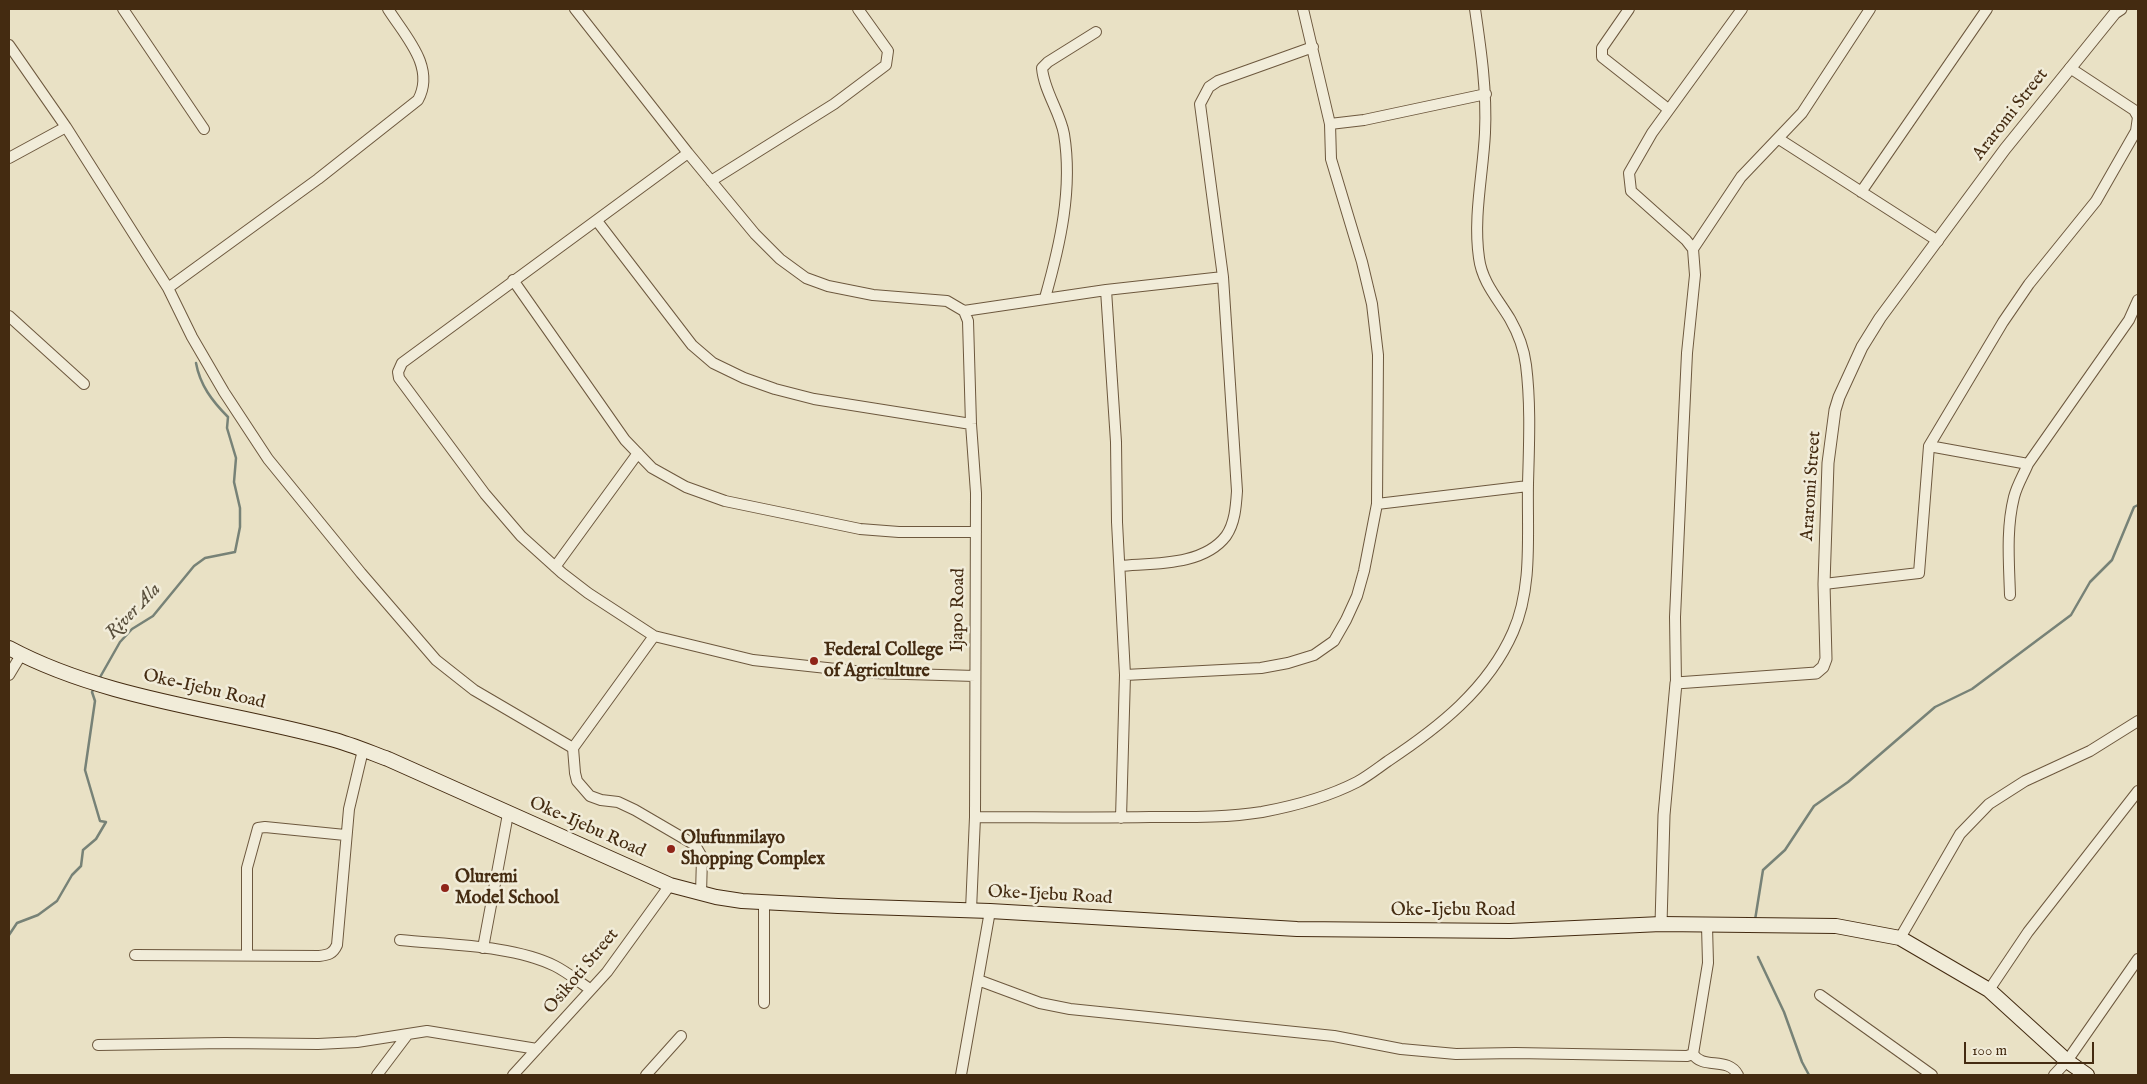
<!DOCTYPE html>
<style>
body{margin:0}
#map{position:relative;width:2147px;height:1084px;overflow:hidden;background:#e9e1c5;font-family:"IM FELL English",serif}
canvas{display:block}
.frame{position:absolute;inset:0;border:10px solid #442b11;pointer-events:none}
.scale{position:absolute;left:1964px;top:1042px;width:130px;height:22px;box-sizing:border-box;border:2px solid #442b11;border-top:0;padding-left:6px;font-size:15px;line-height:18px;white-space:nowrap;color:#442b11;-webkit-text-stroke:4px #f1ecd9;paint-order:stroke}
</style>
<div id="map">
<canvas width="2147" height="1084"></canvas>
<div class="frame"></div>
<div class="scale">100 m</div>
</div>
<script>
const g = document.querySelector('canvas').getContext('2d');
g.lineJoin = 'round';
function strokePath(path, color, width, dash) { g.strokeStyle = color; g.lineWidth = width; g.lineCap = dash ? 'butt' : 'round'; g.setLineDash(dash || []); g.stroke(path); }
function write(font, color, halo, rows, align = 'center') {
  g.font = font + ' "IM FELL English",serif'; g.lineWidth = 5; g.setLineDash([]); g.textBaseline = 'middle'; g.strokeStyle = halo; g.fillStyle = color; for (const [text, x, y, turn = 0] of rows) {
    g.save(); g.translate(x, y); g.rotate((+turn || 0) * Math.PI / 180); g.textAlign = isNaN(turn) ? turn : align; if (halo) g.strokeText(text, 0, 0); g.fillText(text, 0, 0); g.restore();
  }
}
strokePath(new Path2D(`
 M99,679L120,642L132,629L153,616L194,566L205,558L235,552L240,527V508L234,482L236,458L227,428L228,417C212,401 200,385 196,363
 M1755,920L1763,870L1785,850L1814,806L1848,782L1935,707L1972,689L2071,615L2090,582L2112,560L2134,507L2138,505
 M9,935L17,923L38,915L57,901L72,875L81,866L83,850L96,839L106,822L100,821L85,770L95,701L92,692L94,688
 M1758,957L1784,1012L1802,1062L1809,1075`), '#778277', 2.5);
const minor = new Path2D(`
 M123,9L204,129
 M575,9L688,153L755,234L780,259L806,278L828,286L873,295L947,301L964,311L1106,290
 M1303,9L1330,124L1364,120L1486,94
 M1629,9L1602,48V57L1668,109
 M9,45L66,127L168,288L192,337L224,392L268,459L361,573L436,660L474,690L573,748
 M1779,139L1938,241
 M688,153L402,363L398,372L399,378L485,494L521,536L562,573L588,593L654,636L753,660L873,673L975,676
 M9,158L66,127
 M711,181L834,104L886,65L888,51L858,9
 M1861,192L1987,9
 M597,221L692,345L713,363L744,378L775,389L814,399L971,424
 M1693,249L1741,177L1802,113L1870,9
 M513,280L625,440L652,468L686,487L725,501L860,529L899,532H976
 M168,288L318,179L418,100C436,67 405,36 388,9
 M1045,298C1060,245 1073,189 1064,134C1060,112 1044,91 1042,68L1048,62L1096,32
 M964,311L968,321L971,424L976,493L975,817L971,910
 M9,316L84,384
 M1929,446L2028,464L2129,320L2138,300
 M1377,504L1528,486
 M1120,566C1154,563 1203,566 1226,536C1235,523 1236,506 1237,491L1223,277L1200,104L1209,87L1218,81L1313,47
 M555,567L638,453
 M1824,584L1919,573L1929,446L2003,322L2029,284L2096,201L2136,131L2138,117L2134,110L2070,68
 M2010,595C2009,562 2006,529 2014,497C2017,485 2024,474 2028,464
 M654,636L573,748L575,773L577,781L590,796L601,800L618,802L635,810L695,845L702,857L701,894
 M9,675L21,655
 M1125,675L1261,668L1288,663L1314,655L1334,641L1346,620L1357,596L1364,571L1377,504L1378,355L1372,304L1362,262L1331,159L1330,124
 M1676,683L1675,617L1683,438L1687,353L1695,275L1693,249L1686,240L1631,191L1629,173L1652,133L1742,9
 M975,817C1033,817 1091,818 1150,817C1187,817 1225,818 1262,812C1294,806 1328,797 1357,782C1368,776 1378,768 1388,761C1438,728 1488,689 1513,632C1533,587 1527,533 1528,484C1529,445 1531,405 1526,365C1524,349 1518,333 1510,319C1498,299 1482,282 1479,258C1473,217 1483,174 1485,133C1487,91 1481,50 1475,9
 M1121,818L1125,675L1117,522L1116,442L1106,290L1223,277
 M764,902V1003
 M1900,938L1960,834L1989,804L2025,781L2090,751L2138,721
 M400,940C447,945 513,945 555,966C567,972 579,982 590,989
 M483,948L508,814
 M135,955L319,956C328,955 333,954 337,945L349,809L363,750
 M247,955V868L258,828L265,827L345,835
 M978,980L1040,1003L1070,1009L1334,1036L1401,1049L1456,1054L1515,1053L1687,1056L1693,1054L1694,1048L1708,963L1707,926
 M1989,990L2028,932L2138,791
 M1820,995L1932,1075
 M98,1045L225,1043L318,1044L357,1042L427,1031L537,1049
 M1693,1054C1703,1070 1728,1056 1738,1075
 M377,1075L408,1034
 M513,1075L607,972L670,885
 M646,1075L681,1036
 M961,1075L990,911
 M2054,1075L2067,1061L2138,959`);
const tertiary = new Path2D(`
 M1661,924L1664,815L1676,683L1816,673L1823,667L1826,659L1824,584L1828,463L1835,410L1839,397L1862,347L1880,318L2005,149L2115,13L2121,9`);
const secondary = new Path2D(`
 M9,648C106,700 225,710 331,739C350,744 369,752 388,759L670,885L716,897L742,901L838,906L990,911L1297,929L1510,931L1661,924L1836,926L1900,938L1989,990L2067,1061L2087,1075`);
strokePath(minor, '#6d583e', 12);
strokePath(tertiary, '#6d583e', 13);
strokePath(secondary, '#442b11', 16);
strokePath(minor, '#f1ecd9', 10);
strokePath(tertiary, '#f1ecd9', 11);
strokePath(secondary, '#f1ecd9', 14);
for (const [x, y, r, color] of [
 [814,661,5,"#8f2418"],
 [671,849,5,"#8f2418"],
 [445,888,5,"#8f2418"]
]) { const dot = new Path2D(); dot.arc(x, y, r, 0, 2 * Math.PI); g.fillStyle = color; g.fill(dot); strokePath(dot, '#f1ecd9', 2); }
write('18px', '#442b11', '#f1ecd9', [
 ["Araromi Street",2011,115,-52],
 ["Araromi Street",1812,486,-86],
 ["Ijapo Road",959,610,-89],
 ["Oke-Ijebu Road",204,690,13],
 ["Oke-Ijebu Road",587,828,24],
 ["Oke-Ijebu Road",1050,896,3],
 ["Oke-Ijebu Road",1453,911],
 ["Osikoti Street",582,972,-50]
]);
write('bold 18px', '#442b11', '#f1ecd9', [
 ["Federal College",824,651],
 ["of Agriculture",824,672],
 ["Olufunmilayo",681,839],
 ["Shopping Complex",681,860],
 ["Oluremi",455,878],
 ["Model School",455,899]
], 'left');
write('italic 19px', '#594f3c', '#f1ecd9', [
 ["River Ala",134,612,-46]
]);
</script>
